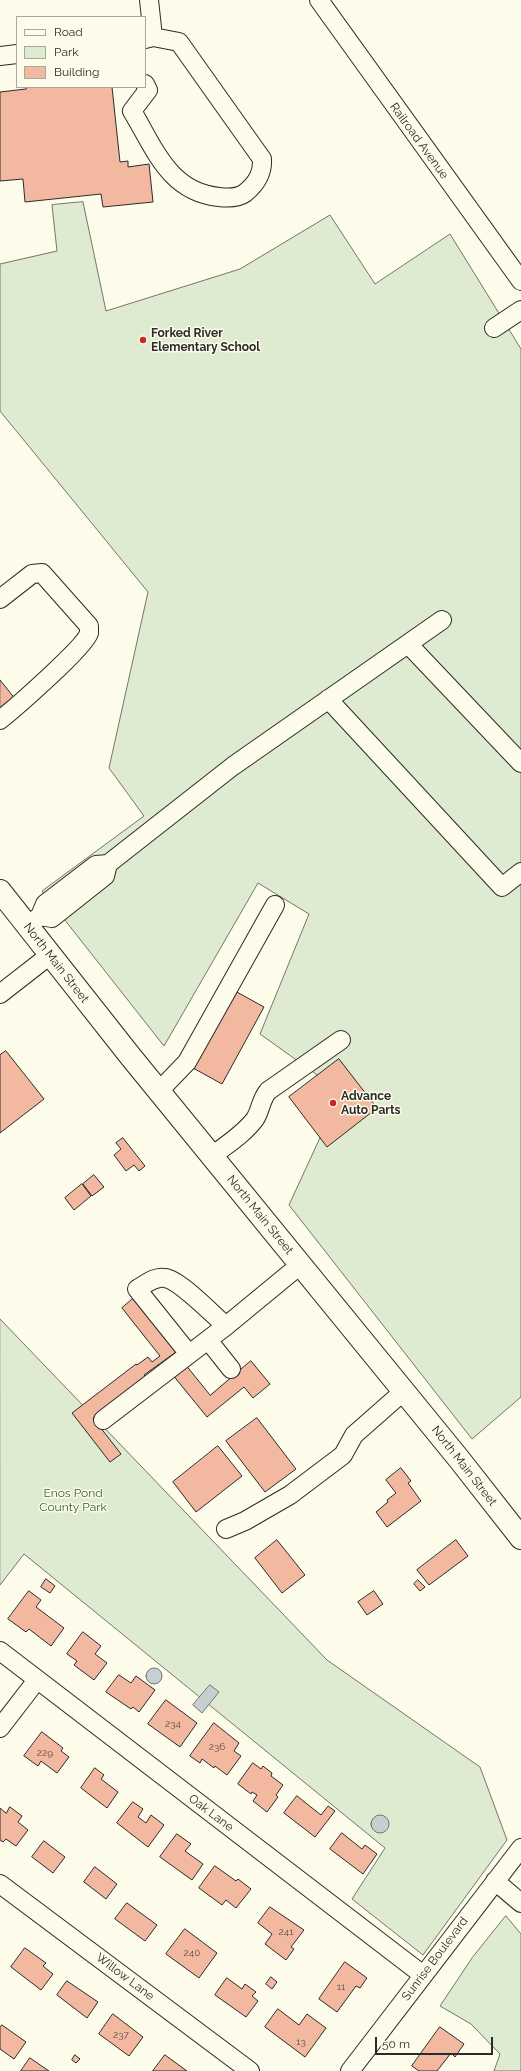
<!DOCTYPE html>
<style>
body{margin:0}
#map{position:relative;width:521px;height:2071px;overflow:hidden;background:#fdfbea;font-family:Raleway,sans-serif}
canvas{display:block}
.legend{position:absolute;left:16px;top:16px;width:130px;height:72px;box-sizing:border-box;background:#fdfbea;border:1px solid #a9a89e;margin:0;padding:5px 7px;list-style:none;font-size:12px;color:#2b2b2b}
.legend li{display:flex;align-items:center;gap:8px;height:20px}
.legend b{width:20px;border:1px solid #a9a89e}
.scale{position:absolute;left:375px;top:2037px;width:118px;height:18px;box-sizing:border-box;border:2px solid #2b2b2b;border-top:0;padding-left:5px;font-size:12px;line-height:14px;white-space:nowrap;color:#2b2b2b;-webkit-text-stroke:3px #fdfbea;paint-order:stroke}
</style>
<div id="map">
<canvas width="521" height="2071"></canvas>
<ul class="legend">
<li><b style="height:5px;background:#fdfbea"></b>Road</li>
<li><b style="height:11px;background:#deebd1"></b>Park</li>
<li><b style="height:11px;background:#f2b8a0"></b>Building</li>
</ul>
<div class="scale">50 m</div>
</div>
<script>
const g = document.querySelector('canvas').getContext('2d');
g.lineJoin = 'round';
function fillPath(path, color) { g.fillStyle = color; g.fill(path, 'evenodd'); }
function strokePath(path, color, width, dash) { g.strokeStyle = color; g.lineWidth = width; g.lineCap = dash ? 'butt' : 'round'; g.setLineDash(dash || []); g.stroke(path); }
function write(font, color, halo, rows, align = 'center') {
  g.font = font + ' Raleway,sans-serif'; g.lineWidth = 3; g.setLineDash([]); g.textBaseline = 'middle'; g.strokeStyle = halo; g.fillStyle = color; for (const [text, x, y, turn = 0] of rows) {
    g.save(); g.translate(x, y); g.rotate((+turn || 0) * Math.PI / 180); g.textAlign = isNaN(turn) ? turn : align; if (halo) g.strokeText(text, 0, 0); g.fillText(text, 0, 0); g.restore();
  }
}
const green = new Path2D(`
 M83,202L106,311L240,269L330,215L375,284L450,234L521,349V1397L472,1439L289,1205L341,1092L260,1034L309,914L258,883L164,1046L42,891L144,816L109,768L148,592L0,411V264L57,251L52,205Z
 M0,1319L327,1660L480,1767L507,1840L423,1955L352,1899L385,1848L24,1554L0,1585Z
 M506,1916L521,1934V2071H494L500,2054L471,2024L440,2006L472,1958Z`);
fillPath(green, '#deebd1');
strokePath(green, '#74746e', 1);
const water = new Path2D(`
 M146 1676a8 8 0 1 1 16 0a8 8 0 1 1-16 0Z
 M210,1685L219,1692L202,1713L193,1705Z
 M371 1824a9 9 0 1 1 18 0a9 9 0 1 1-18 0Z`);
fillPath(water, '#c7d0d0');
strokePath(water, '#74746e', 1);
const building = new Path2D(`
 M26,87H112L120,162L128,161V167L149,164L153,202L103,207L101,194L25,202L23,179L0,181V92L26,89Z
 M0,680L16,700L0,712Z
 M235,991L264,1007L222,1084L193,1068Z
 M6,1051L44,1099L0,1133V1055Z
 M339,1059L377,1108L327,1147L289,1097Z
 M123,1138L145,1166L139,1171L134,1165L126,1171L114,1155L121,1149L116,1143Z
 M94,1175L104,1187L92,1196L83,1184Z
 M82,1184L91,1196L74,1210L65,1198Z
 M134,1298L176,1352L144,1375L146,1377L93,1418L121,1454L110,1462L72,1413L136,1364L137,1365L148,1357L152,1362L160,1356L122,1308Z
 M251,1361L270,1384L253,1398L244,1387L207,1417L172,1374L185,1364L210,1395Z
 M257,1418L296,1469L265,1492L226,1441Z
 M218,1446L242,1476L196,1512L173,1482Z
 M401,1468L411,1481L408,1483L421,1501L387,1527L376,1512L388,1502L387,1500L396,1493L386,1480Z
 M277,1540L305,1575L282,1593L255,1558Z
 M456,1540L468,1556L429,1585L417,1570Z
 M46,1579L55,1586L50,1593L41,1587Z
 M418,1580L425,1587L420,1591L414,1584Z
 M29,1591L41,1600L36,1607L64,1628L51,1646L29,1629L26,1632L8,1619Z
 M374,1591L383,1604L367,1615L358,1602Z
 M83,1632L101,1646L95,1654L107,1663L94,1680L74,1665L77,1661L67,1654Z
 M119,1675L131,1683L136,1676L155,1690L139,1712L133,1707L131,1709L106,1692Z
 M166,1700L197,1723L180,1747L148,1724Z
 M214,1723L239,1743L234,1751L241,1756L227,1775L215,1766L214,1768L202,1759L200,1763L190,1756Z
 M42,1732L63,1748L61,1751L69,1757L57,1773L41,1761L38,1766L24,1756Z
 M253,1763L261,1769L263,1766L272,1773L271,1776L283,1785L276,1795L278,1797L267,1812L253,1801L257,1795L252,1792L251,1794L238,1784Z
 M95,1768L104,1775L101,1779L118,1792L107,1808L81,1788Z
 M297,1796L321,1815L328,1806L335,1811L315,1837L284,1813Z
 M133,1802L143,1809L138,1817L146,1823L151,1815L164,1825L148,1847L117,1823Z
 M10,1807L22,1816L18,1822L28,1830L16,1846L6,1839L3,1842L0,1840V1808L6,1813Z
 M342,1833L362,1849L365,1845L377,1854L363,1874L330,1849Z
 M177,1834L191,1844L185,1851L203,1864L192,1880L160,1857Z
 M44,1841L65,1857L53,1873L32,1857Z
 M215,1866L236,1881L238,1879L251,1889L236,1908L226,1900L222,1905L199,1888Z
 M95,1867L117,1884L106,1899L84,1882Z
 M127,1903L157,1925L145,1941L115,1919Z
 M270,1907L304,1930L291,1947L294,1949L286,1960L265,1944L272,1934L258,1923Z
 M185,1929L217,1953L199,1978L166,1954Z
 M25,1948L46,1963L43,1966L53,1974L41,1990L11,1967Z
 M345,1962L367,1978L360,1988L356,1986L337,2012L319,1999Z
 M271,1977L277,1982L272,1989L266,1984Z
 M227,1978L242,1989L245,1984L256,1992L252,1996L258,2001L246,2017L215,1995Z
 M67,1981L98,2002L87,2018L57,1995Z
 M278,2009L299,2025L307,2014L326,2028L305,2057L265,2027Z
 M113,2014L143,2037L129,2056L99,2034Z
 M2,2025L26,2042L14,2059L0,2049V2028Z
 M440,2027L464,2044L455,2057L451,2053L437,2071H419L412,2066Z
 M75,2055L80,2059L76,2063L72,2060Z
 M165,2055L187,2071H153Z
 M30,2058L49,2071H21Z`);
fillPath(building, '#f2b8a0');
strokePath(building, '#2b2b2b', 1);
const minor = new Path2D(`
 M149,0L153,37
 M319,0L521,281
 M145,39L153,37L179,42L262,159C263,174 256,184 245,193C238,198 227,198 219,197C169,192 155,149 132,111L148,90L145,84
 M0,56L17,54
 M494,328L521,310
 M0,599L32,574L42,573L89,626C89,628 89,631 89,633C85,647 15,708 0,720
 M408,644L521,763
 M328,699L502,887L521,872
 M108,864L233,766L442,620
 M28,926L40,916L45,904L96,865L108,864L105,876L52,918L40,916
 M0,994L50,955
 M159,1091L187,1062L275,905
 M212,1156C226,1145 244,1134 255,1119C261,1110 260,1101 268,1091L341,1040
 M208,1340L231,1369
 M189,1354L137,1289C146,1284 155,1276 165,1278C180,1280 213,1315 226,1326
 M103,1420L226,1326L300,1265
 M226,1529L245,1521L290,1495L343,1455L354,1435L404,1391
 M0,1651L423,1975
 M0,1728L37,1680
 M495,1881L521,1903
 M0,1884L250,2071
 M350,2071L521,1848`);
const highway = new Path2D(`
 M0,891L131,1057L459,1459L521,1538`);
strokePath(minor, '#2b2b2b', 20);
strokePath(highway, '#2b2b2b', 24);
strokePath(minor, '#fdfbea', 18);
strokePath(highway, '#fdfbea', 22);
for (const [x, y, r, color] of [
 [143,340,4,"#c62828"],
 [333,1103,4,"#c62828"]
]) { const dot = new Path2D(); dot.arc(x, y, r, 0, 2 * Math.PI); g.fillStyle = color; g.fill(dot); strokePath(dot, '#fdfbea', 1.5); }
write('10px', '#5d4e48', null, [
 ["234",173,1724],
 ["236",217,1747],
 ["229",45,1753],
 ["241",286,1932],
 ["240",192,1953],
 ["11",341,1987],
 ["237",121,2035],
 ["13",301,2042]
]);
write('12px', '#2b2b2b', '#fdfbea', [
 ["Railroad Avenue",419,141,54],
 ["North Main Street",56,963,52],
 ["North Main Street",260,1215,51],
 ["North Main Street",464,1466,52],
 ["Oak Lane",211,1813,37],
 ["Sunrise Boulevard",435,1959,-53],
 ["Willow Lane",125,1977,37]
]);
write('bold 12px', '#2b2b2b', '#fdfbea', [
 ["Forked River",151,333],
 ["Elementary School",151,347],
 ["Advance",341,1096],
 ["Auto Parts",341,1110]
], 'left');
write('12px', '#34623c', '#fdfbea', [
 ["Enos Pond",73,1493],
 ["County Park",73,1507]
]);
</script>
